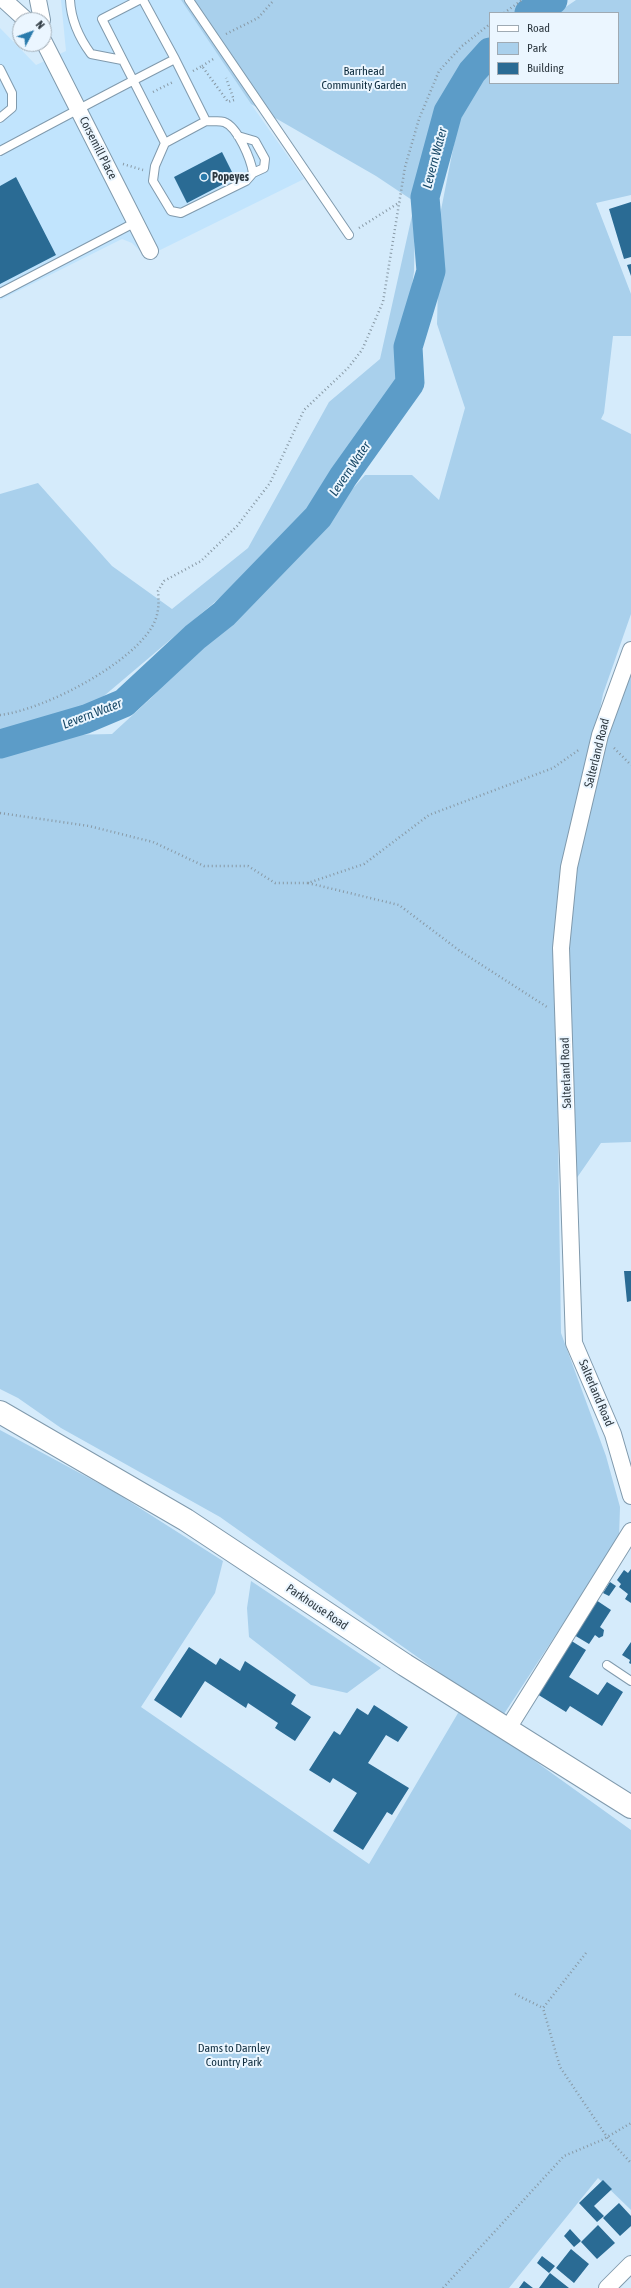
<!DOCTYPE html>
<style>
body{margin:0}
#map{position:relative;width:631px;height:2288px;overflow:hidden;background:#d5ebfb;font-family:"Asap Condensed",sans-serif}
canvas{display:block}
.legend{position:absolute;left:489px;top:12px;width:130px;height:72px;box-sizing:border-box;background:#ebf6ff;border:1px solid #9faab3;margin:0;padding:5px 7px;list-style:none;font-size:12px;color:#2e3941}
.legend li{display:flex;align-items:center;gap:8px;height:20px}
.legend b{width:20px;border:1px solid #9faab3}
.north{position:absolute;left:12px;top:12px;width:40px;height:40px;box-sizing:border-box;background:#ebf6ff;border:1px solid #9faab3;border-radius:50%;rotate:49deg;font-size:11px;font-weight:700;line-height:16px;text-align:center;color:#2e3941}
.north::after{content:'';display:block;margin:auto;width:14px;height:18px;background:#2a7bac;clip-path:polygon(50% 0,100% 100%,50% 72%,0 100%)}
</style>
<div id="map">
<canvas width="631" height="2288"></canvas>
<ul class="legend">
<li><b style="height:5px;background:#fff"></b>Road</li>
<li><b style="height:11px;background:#a9d0ec"></b>Park</li>
<li><b style="height:11px;background:#2a6b94"></b>Building</li>
</ul>
<div class="north">N</div>
</div>
<script>
const g = document.querySelector('canvas').getContext('2d');
g.lineJoin = 'round';
function fillPath(path, color) { g.fillStyle = color; g.fill(path, 'evenodd'); }
function strokePath(path, color, width, dash) { g.strokeStyle = color; g.lineWidth = width; g.lineCap = dash ? 'butt' : 'round'; g.setLineDash(dash || []); g.stroke(path); }
function write(font, color, halo, rows, align = 'center') {
  g.font = font + ' "Asap Condensed",sans-serif'; g.lineWidth = 4; g.setLineDash([]); g.textBaseline = 'middle'; g.strokeStyle = halo; g.fillStyle = color; for (const [text, x, y, turn = 0] of rows) {
    g.save(); g.translate(x, y); g.rotate((+turn || 0) * Math.PI / 180); g.textAlign = isNaN(turn) ? turn : align; if (halo) g.strokeText(text, 0, 0); g.fillText(text, 0, 0); g.restore();
  }
}
fillPath(new Path2D(`
 M61,0H181L251,104L304,179L146,257L132,243L122,239L0,300V28L36,65L66,51Z`), '#c1e4fd');
fillPath(new Path2D(`
 M181,0H545L527,13H490V39L484,43L436,109L415,202L414,272L398,377L317,501L248,574L98,701L0,732V494L38,483L112,566L172,609L248,548L329,402L380,359L415,202L376,176L251,104Z
 M576,0H631V195L596,203L631,294V336H613L604,413L601,419L631,434V614L603,694L555,939L561,1333L606,1456L620,1507L619,1538L502,1717L220,1517L61,1428L18,1398L0,1389V755L64,735L112,734L150,699L212,633L259,592L365,475H412L439,500L465,408L437,324L440,215L456,134L467,98L490,71V83H618V13H557Z
 M631,675V1142L601,1143L574,1182L567,923L589,800L612,722Z
 M0,1430L113,1491L223,1561L215,1593L141,1707L369,1864L461,1708L631,1830V2210L598,2178L509,2288H0Z
 M251,1581L381,1668L347,1693L311,1685L249,1637L247,1608Z`), '#a9d0ec');
strokePath(new Path2D(`
 M529,13L553,0
 M0,744L86,719L124,703L195,637L224,614L318,517L343,477L410,383L408,347L431,271L425,197L448,112L472,72L490,52`), '#5c9cc8', 29);
fillPath(new Path2D(`
 M222,152L235,178L187,203L174,177Z
 M16,177L56,255L0,284V186Z
 M631,202V257L624,259L609,209Z
 M631,264V276L627,265Z
 M624,1271H631V1301L627,1302Z
 M631,1569V1603L625,1599L628,1594L619,1587L621,1584L617,1580L624,1570L628,1573Z
 M610,1582L616,1586L609,1596L603,1593Z
 M596,1600L611,1610L600,1627L604,1630L603,1636L599,1638L595,1635L589,1644L574,1635Z
 M570,1640L586,1650L569,1677L598,1695L607,1682L623,1692L602,1726L570,1706L566,1712L537,1694Z
 M631,1642V1664L629,1663L630,1660L622,1655Z
 M189,1647L216,1665L220,1658L240,1671L245,1661L296,1695L291,1704L311,1717L295,1741L275,1728L278,1723L248,1703L246,1708L205,1681L181,1718L154,1700Z
 M374,1705L408,1727L398,1742L386,1735L368,1763L409,1788L392,1815L387,1812L363,1850L333,1831L357,1793L333,1778L330,1783L309,1770L334,1731L340,1735L357,1708L368,1715Z
 M603,2180L612,2189L594,2206L604,2216L597,2222L579,2203Z
 M619,2203L631,2216V2226L620,2236L603,2218Z
 M598,2225L615,2243L597,2259L581,2242Z
 M570,2229L581,2241L574,2247L564,2236Z
 M571,2249L589,2264L574,2283L556,2268Z
 M542,2256L555,2266L549,2273L537,2263Z
 M550,2273L569,2288H539Z
 M524,2281L533,2288H519Z`), '#2a6b94');
const lane = new Path2D(`
 M70,0C71,19 80,39 91,54L122,60
 M143,0L175,59
 M189,0L349,235
 M0,69L12,93V108L0,118
 M238,136L255,141L265,159L264,168L253,173
 M165,143L155,166L153,181L171,211L181,213L246,181L253,173C251,160 238,127 224,122C219,121 211,121 206,121
 M0,151C58,120 116,89 175,59L206,121L165,143L102,19L139,0
 M0,293L136,222
 M607,1665L631,1681`);
const street = new Path2D(`
 M4,0L26,20
 M38,0L42,20
 M44,42L150,251
 M631,650L600,735L569,867L561,948L574,1343L613,1434L631,1496
 M507,1730L631,1531
 M607,2288L631,2264`);
const secondary = new Path2D(`
 M0,1412L186,1520L405,1665L631,1807`);
strokePath(lane, '#809aad', 10);
strokePath(street, '#809aad', 18);
strokePath(secondary, '#809aad', 24);
strokePath(new Path2D(`
 M504,13L522,0
 M226,34L258,18L274,0
 M202,66L215,58
 M193,71L202,66L228,102L234,100L226,78
 M153,92L173,82
 M123,164L143,170
 M359,228L400,202
 M0,715C44,710 137,662 155,621C159,611 159,601 158,591L164,581L201,561L237,526L270,483L304,410L348,368L362,350L383,302L405,167L419,119L439,71L462,46L490,24
 M614,748L631,765
 M0,813L89,826L153,842L204,866H248L275,883H308L364,864L429,815L553,768L580,749
 M308,883L399,905L460,951L547,1007
 M586,1953L543,2008L560,2067L607,2137L631,2163
 M515,1994L543,2008
 M443,2288L564,2156L602,2140L631,2123`), '#8899a5', 2.5, [1, 3]);
strokePath(lane, '#fff', 8);
strokePath(street, '#fff', 16);
strokePath(secondary, '#fff', 22);
for (const [x, y, r, color] of [
 [204,177,4,"#2a7bac"]
]) { const dot = new Path2D(); dot.arc(x, y, r, 0, 2 * Math.PI); g.fillStyle = color; g.fill(dot); strokePath(dot, '#ebf6ff', 1.5); }
write('12px', '#0f2d3f', '#ebf6ff', [
 ["Barrhead",364,71],
 ["Community Garden",364,85],
 ["Dams to Darnley",234,2048],
 ["Country Park",234,2062]
]);
write('12px', '#2e3941', '#ebf6ff', [
 ["Corsemill Place",98,148,63],
 ["Salterland Road",597,753,-76],
 ["Salterland Road",566,1073,-92],
 ["Salterland Road",596,1393,67],
 ["Parkhouse Road",317,1607,34]
]);
write('bold 12px', '#2e3941', '#ebf6ff', [
 ["Popeyes",212,177]
], 'left');
write('italic 13px', '#184968', '#ebf6ff', [
 ["Levern Water",435,158,-75],
 ["Levern Water",350,469,-56],
 ["Levern Water",92,714,-21]
]);
</script>
